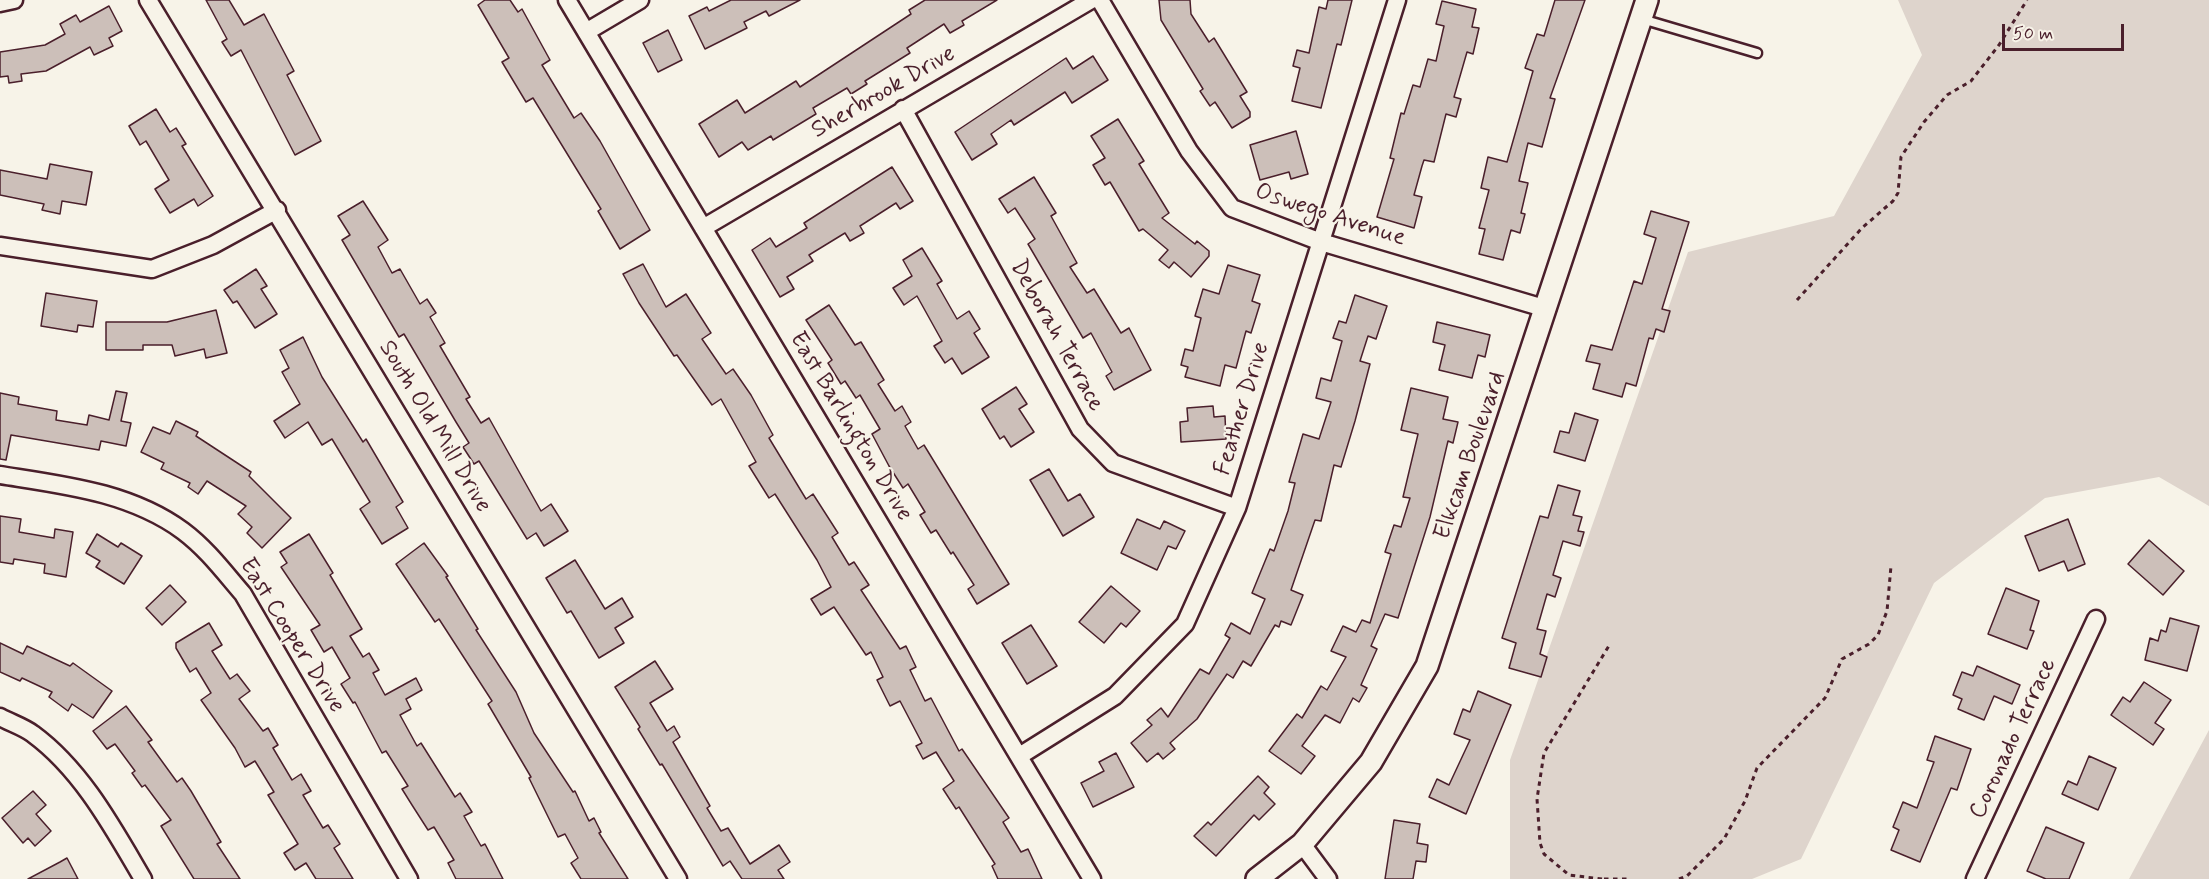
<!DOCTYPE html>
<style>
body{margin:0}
#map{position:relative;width:2209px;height:879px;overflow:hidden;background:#f7f3e8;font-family:Mynerve,sans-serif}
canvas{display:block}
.scale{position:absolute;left:2002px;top:24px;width:122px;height:27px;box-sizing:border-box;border:3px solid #4a1f2b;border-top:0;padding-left:8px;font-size:18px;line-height:21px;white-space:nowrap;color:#4a1f2b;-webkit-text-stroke:4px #f7f3e8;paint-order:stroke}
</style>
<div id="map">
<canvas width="2209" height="879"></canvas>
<div class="scale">50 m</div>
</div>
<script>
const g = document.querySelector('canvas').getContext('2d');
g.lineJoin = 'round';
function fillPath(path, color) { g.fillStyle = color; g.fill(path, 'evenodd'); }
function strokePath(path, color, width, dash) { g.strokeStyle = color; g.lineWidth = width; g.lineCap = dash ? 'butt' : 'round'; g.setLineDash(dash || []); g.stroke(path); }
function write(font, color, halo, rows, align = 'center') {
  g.font = font + ' Mynerve,sans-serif'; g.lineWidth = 4.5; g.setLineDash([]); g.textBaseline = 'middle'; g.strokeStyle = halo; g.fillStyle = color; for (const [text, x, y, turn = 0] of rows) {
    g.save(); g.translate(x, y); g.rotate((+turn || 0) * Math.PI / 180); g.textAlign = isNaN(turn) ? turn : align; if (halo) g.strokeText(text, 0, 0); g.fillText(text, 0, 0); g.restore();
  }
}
fillPath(new Path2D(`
 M1898,0H2209V506L2159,477L2045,498L1934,583L1801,859L1752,879H1510V760L1688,252L1834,216L1922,55Z
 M2209,730V879H2129Z`), '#ded4cc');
const building = new Path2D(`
 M206,0H229L244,25L264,14L294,71L287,75L321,141L295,155L241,50L231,56L222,42L227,39Z
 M485,0H510L518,12L522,9L550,60L542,65L574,118L581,113L600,141L650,230L620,249L598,211L601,209L533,98L526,102L502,62L509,58L478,5Z
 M731,0H800L769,16L766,11L744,22L747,28L705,49L689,16L707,7L709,11Z
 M925,0H997L962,21L964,25L950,33L944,24L907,48L910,53L865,81L867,84L851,94L847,88L813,108L816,114L773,140L771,136L748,150L742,142L719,157L699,124L737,100L745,113L796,81L800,87L911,14L909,10Z
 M1159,0H1190L1191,14L1209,42L1214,38L1247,92L1240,96L1250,112V117L1232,128L1215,102L1210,106L1200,91L1203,89L1161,20Z
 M1328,0H1352L1341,45L1337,44L1321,108L1292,101L1300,68L1293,66L1297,50L1309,53L1319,7L1326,9Z
 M1555,0H1585L1550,98L1555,99L1542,147L1528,143L1519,181L1528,183L1521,213L1525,214L1520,233L1511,230L1503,260L1479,254L1485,229L1479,228L1489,190L1481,188L1488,157L1507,162L1533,71L1525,68L1537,34L1544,36Z
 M1442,1L1476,9L1472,27L1479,28L1473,54L1467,52L1454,97L1461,99L1456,117L1446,114L1434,162L1424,160L1422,166L1414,195L1422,197L1414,228L1377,217L1394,159L1390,158L1401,113L1404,114L1413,85L1420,87L1428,59L1436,61L1444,26L1436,24Z
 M109,6L122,31L109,38L113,46L94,55L90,47L46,71L21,74L22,81L9,83L8,76L0,77V52L45,45L65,34L60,24L76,15L80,22Z
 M668,30L682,60L658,72L643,43Z
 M1093,56L1108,80L1072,103L1065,92L1014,125L1011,120L991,134L997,144L972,160L955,132L1066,58L1073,69Z
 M156,109L170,132L176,128L186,144L182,146L213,196L198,206L194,199L170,213L155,189L169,180L146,141L140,145L129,126Z
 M1118,119L1144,161L1139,164L1169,213L1162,218L1195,244L1197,241L1209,251V256L1191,277L1174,262L1169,268L1159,260L1168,250L1143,229L1139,231L1110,182L1105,185L1093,165L1105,158L1091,136Z
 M1296,131L1308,174L1291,179L1289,172L1260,180L1250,145Z
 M50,164L92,172L86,205L62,201L60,214L42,210L44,204L0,195V170L47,179Z
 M892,167L913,201L900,209L896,203L860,226L864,233L850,241L845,233L809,255L813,261L787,277L794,289L780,297L752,250L770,238L776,247L807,228L804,223Z
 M1034,177L1056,213L1051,216L1077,263L1070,267L1087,293L1094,289L1121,333L1129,328L1151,370L1114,390L1106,376L1112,372L1091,333L1083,338L1028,244L1035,239L1015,208L1008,213L999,199Z
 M363,201L388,240L378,247L392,273L400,269L420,304L427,299L436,313L430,317L445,343L440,346L470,397L466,399L481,423L489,418L541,511L551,504L568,531L544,546L536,533L527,539L479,461L474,464L463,447L469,443L456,422L404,334L399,337L342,240L350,235L338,216Z
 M1651,211L1689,222L1662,309L1670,311L1664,332L1656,329L1653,339L1649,338L1636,386L1626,383L1622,397L1593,389L1600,364L1586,361L1591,345L1612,350L1634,281L1642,284L1656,238L1644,234Z
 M922,248L942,281L937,284L957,319L969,311L980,329L974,333L989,357L962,374L952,358L945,363L934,346L942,341L917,296L904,305L893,288L912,276L903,260Z
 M643,264L666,307L686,294L711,333L702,339L726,374L733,369L751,395L773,435L769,438L806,499L813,494L838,533L832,537L849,565L854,562L869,585L861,590L900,649L906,646L916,667L910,670L925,701L931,698L959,751L962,749L1009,818L1003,822L1021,852L1028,849L1042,879H998L992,866L995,864L959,807L956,809L943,789L954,781L936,752L923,759L916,746L922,743L900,701L890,706L877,680L883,677L871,652L866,655L834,607L821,615L811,599L831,587L817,560L775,494L769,498L749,466L756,462L721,399L712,405L677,355L674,356L639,303L623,274Z
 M1228,265L1260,275L1252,301L1260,304L1251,333L1246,331L1236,368L1225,365L1220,386L1185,377L1188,367L1181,365L1185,349L1193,351L1201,318L1195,316L1203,289L1219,294Z
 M256,269L267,286L261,289L277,314L255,328L237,301L233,303L224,290Z
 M46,293L97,301L93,327L78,325L77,332L41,326Z
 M1355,295L1387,306L1376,339L1368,336L1360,361L1370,364L1355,421L1341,467L1334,465L1321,521L1315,520L1291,590L1303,595L1291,625L1281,621L1279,627L1275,625L1251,666L1243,661L1233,678L1227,674L1197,719L1170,743L1175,749L1163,759L1158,753L1147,762L1131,743L1152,725L1147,720L1161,708L1168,717L1200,669L1209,674L1230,638L1225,635L1231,623L1250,634L1265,599L1252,593L1270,549L1274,551L1288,511L1295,483L1289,482L1303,434L1319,439L1331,402L1316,398L1321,378L1331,381L1342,341L1333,338L1339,321L1346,323Z
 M829,305L855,345L861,342L884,380L878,384L895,411L902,406L911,422L905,426L918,449L924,445L1009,584L977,604L968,589L974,585L953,552L951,554L936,530L931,533L920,515L925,512L908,484L903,488L889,466L872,434L880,429L860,395L856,398L845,381L841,384L828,363L832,360L806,320Z
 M216,310L227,353L206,358L204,349L175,356L172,345H143V350H106V322H167Z
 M1437,322L1490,335L1485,357L1478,355L1472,378L1439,370L1445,345L1433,342Z
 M303,337L322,377L363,442L366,439L403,502L396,507L408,528L382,544L360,509L370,502L332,439L322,445L308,422L285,438L274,421L300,404L282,372L289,368L280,350Z
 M1016,387L1027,404L1019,409L1034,432L1011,447L1004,436L1000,439L982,409Z
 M1411,388L1448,397L1443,419L1458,422L1453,443L1448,441L1430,517L1398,618L1385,614L1371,646L1377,649L1361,685L1367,688L1359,702L1353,698L1340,723L1325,715L1302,746L1315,756L1301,774L1269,751L1297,714L1302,718L1321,686L1327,690L1346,657L1331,651L1343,626L1356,632L1362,620L1370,623L1391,554L1385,552L1394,525L1401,527L1410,498L1403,497L1418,434L1401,430Z
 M116,391L127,393L121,421L131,423L126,446L101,441L99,450L11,435L6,460L0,459V393L19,397L18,404L57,411L56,420L87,425L89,415L109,420Z
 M1213,406L1214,417L1225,416L1226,439L1181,442L1180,422L1188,421L1187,408Z
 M1575,413L1598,420L1585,461L1554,452L1560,431L1569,433Z
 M176,421L198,432L196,436L251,472L249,476L291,518L262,548L247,533L252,527L238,514L246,506L207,481L198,494L188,487L190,483L161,469L164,463L141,452L153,427L170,434Z
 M1049,469L1068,501L1080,494L1094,517L1063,536L1030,480Z
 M1558,485L1580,491L1573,515L1582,517L1578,531L1584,532L1580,546L1563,541L1553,575L1561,578L1555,597L1547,594L1537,629L1546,631L1540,654L1547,657L1541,677L1509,668L1516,643L1502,638L1540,516L1548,518Z
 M0,516L21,519L19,532L54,538L55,529L73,532L66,577L44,573L45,564L14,559L13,564L0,562Z
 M1137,519L1160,529L1164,521L1185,531L1176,549L1168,546L1157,570L1121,553Z
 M2068,519L2085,564L2068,571L2064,561L2039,571L2025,536Z
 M97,534L118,547L121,543L142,556L124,584L96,567L100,561L86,553Z
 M309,534L333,573L330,575L362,629L350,636L363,657L369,653L379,670L373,673L385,695L416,678L422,690L406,699L411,709L400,715L417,746L421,743L455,797L460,793L472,812L464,816L481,846L485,844L503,879H456L448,863L454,860L434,827L428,830L412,805L402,789L408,786L386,751L382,753L355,702L353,703L341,684L350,678L332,647L324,652L311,630L320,625L281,567L287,563L280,552Z
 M2149,540L2184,571L2163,595L2128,564Z
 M424,543L448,576L446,577L478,629L476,630L516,692L534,733L573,792L575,791L589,821L594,818L601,832L599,833L628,879H581L571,863L578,858L565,834L558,837L529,778L531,777L488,704L492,701L439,619L435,622L396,564Z
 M575,560L605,609L622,598L633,617L615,628L624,643L599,658L571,611L567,613L546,578Z
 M170,585L186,602L162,625L146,608Z
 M1111,586L1140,611L1126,627L1121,623L1104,643L1079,622Z
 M2006,588L2039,601L2030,630L2034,631L2027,649L1988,634Z
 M2170,618L2199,626L2187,671L2145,660L2150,638L2158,641L2161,630L2166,632Z
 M209,623L222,645L212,651L230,679L237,674L250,691L239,699L263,731L268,728L278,745L273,748L292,780L301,774L311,791L303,795L323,828L328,825L340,844L334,848L353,879H316L306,863L295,870L284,853L298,844L268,795L274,792L255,761L245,767L235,748L201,700L211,693L196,668L190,672L176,648V643Z
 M1031,625L1057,666L1027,684L1002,643Z
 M0,643L23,654L27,646L70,666L73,663L112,691L93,718L72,704L68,711L49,697L52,692L22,678L20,681L0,672Z
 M655,661L673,689L650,703L667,731L674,726L680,737L673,742L710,806L707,808L721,831L728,828L750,864L779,845L790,862L778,870L784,879H742L730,861L723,866L662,764L660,765L638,729L640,727L615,687Z
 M1977,666L2020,685L2012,704L1994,696L1984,720L1958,709L1962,699L1953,695L1962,672L1973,676Z
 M2144,682L2171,700L2155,723L2164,729L2153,745L2111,715L2123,697L2130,702Z
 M1478,691L1511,705L1466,814L1429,797L1437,779L1449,785L1470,740L1454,734L1463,709L1470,712Z
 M126,706L152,740L148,742L177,782L182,778L191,791L221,842L217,844L240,879H194L161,826L171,820L145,785L142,787L132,773L135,771L115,744L107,749L93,731Z
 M1935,736L1971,749L1957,790L1951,788L1920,862L1891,850L1899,830L1893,827L1903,802L1917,808L1934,762L1927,760Z
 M1116,753L1134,787L1093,807L1081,783L1104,771L1099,762Z
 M2089,756L2116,768L2098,810L2062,794L2068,781L2077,785Z
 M1258,776L1269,787L1264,793L1275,804L1259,820L1254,815L1216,856L1194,836L1208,822L1211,825Z
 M33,791L46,805L36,814L51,831L35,846L28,838L23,843L2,818Z
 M1394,820L1420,824L1417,843L1428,845L1426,862L1416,861L1413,879H1385Z
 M2046,827L2084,843L2069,879H2046L2027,871Z
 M67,858L78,879H28L60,862Z`);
fillPath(building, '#ccbfb9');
strokePath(building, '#4a1f2b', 1.5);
const service = new Path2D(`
 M1642,19L1757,53`);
const minor = new Path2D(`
 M148,0L678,879
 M567,0L1092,879
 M1100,0L1189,151L1232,208L1321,242L1547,309
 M0,3L14,0
 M586,32L640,0
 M903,109L1080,429L1113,463L1237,508
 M703,228L1091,0
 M0,246L152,269L213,245L277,210
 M0,475C63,485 130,492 183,531C207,549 224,572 243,594L409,879
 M0,717C11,723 24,727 33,734C82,770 113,828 143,879
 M1021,755L1115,696L1185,624L1237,508L1397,0
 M1302,844L1328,879
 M1975,879L2096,619`);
const tertiary = new Path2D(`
 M1257,879L1302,844L1371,762L1427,666L1647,0`);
strokePath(service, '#4a1f2b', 13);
strokePath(minor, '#4a1f2b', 21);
strokePath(tertiary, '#4a1f2b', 26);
strokePath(new Path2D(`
 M1797,300L1862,228L1893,201L1898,193L1901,157L1924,122L1947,95L1971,81L1999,45L2027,0
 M1602,879L1569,875L1544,854L1540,843L1537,799L1544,753L1610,644
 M1604,879H1628
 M1679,879L1687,876L1724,839L1745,801L1757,768L1825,698L1842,659L1869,644L1878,635L1887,611L1891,566`), '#4a1f2b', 3, [4.5, 4.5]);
strokePath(service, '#f7f3e8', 8);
strokePath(minor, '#f7f3e8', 16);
strokePath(tertiary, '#f7f3e8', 21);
write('24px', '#4a1f2b', '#f7f3e8', [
 ["Sherbrook Drive",884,93,-30],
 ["Oswego Avenue",1330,216,18],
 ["Deborah Terrace",1056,336,61],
 ["Feather Drive",1243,409,-73],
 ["South Old Mill Drive",434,427,59],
 ["East Barlington Drive",850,427,59],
 ["Elkcam Boulevard",1471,456,-71],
 ["East Cooper Drive",291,636,58],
 ["Coronado Terrace",2014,739,-65]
]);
</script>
